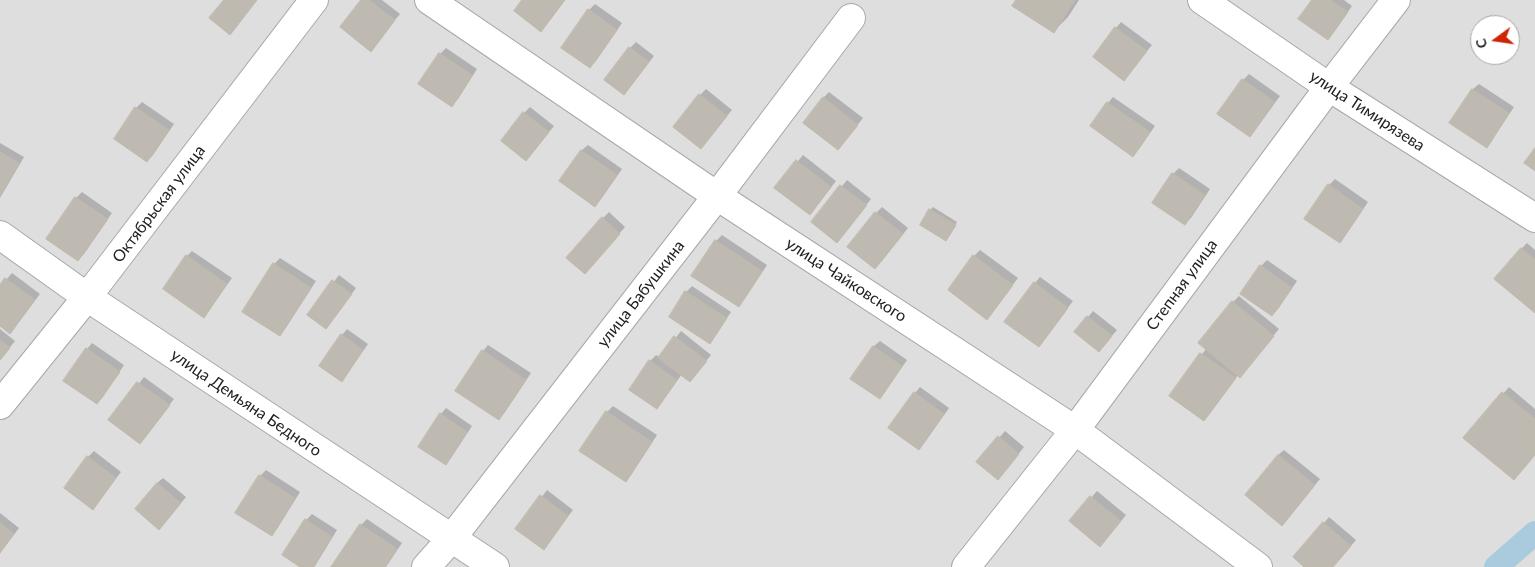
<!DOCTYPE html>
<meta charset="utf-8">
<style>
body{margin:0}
#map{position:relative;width:1535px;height:567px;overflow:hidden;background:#f1f0e8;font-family:Lato,sans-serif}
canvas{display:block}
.north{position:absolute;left:1470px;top:15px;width:50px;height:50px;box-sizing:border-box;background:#fff;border:1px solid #a6a6a6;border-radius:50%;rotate:256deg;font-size:14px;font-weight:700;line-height:20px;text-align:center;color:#212121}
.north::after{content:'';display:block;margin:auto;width:18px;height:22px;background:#ce2404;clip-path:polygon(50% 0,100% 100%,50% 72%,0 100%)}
</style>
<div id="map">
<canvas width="1535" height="567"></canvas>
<div class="north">С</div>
</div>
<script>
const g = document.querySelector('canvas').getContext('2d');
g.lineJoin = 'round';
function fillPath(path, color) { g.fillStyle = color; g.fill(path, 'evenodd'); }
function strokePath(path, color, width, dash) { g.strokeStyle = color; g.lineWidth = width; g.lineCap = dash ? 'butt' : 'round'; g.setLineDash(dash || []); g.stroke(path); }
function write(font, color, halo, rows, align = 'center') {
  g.font = font + ' Lato,sans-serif'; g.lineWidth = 4; g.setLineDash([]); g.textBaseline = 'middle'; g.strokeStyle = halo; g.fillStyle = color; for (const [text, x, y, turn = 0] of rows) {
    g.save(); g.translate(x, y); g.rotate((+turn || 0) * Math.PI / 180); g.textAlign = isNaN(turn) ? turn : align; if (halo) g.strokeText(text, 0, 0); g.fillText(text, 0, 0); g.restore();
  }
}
fillPath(new Path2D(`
 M0,0H1535V567H0ZM1480,25H1510V55H1480Z`), '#dfdede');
fillPath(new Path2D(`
 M363,0H382L400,14L371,50Z
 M1017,0H1079L1068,17L1054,31Z
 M1313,0H1344L1352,6L1333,33L1328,39Z
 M595,4L622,23L596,61L590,67L563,48L589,10Z
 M1121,22L1152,45L1124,79L1116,28Z
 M636,42L654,56L629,88L630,48Z
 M446,48L477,69L458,99L452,105L440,54Z
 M1249,74L1280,96L1255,130L1250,136L1219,114L1243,80Z
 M1479,84L1514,107L1492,140L1486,146L1451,123L1473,89Z
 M706,89L732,110L701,147L700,95Z
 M829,92L863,118L838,149L823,98Z
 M1113,97L1155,126L1139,149L1133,155L1108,103Z
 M142,102L174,124L153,155L147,161L115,139L136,108Z
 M530,107L554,126L526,160L524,113Z
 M0,143L24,157L0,198Z
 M588,145L622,169L601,199L595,205L560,181L582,150Z
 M803,155L836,181L815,208L776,188Z
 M1179,168L1210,189L1191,218L1185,223L1173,174Z
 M1335,179L1368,202L1345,236L1340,241L1329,185Z
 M847,180L871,199L843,235L813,222Z
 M82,192L112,213L84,254L78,260L48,239L76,198Z
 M882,207L908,228L881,262L876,213Z
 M933,207L957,222L949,236L930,210Z
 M609,212L625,227L591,267L603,218Z
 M722,235L767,265L744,300L738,306L693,275L716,241Z
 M1527,243L1535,250V312L1521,249Z
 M980,250L1018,278L992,312L974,256Z
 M192,251L232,278L209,310L187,256Z
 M280,258L316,281L285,329L279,334L274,264Z
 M1267,260L1297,281L1278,309L1272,315L1261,266Z
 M12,273L40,294L10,333L0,325V287Z
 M339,275L356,288L326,328L309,315Z
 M1040,277L1073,301L1039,346L1035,283Z
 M692,286L731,312L715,336L709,342L686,292Z
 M1239,296L1279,329L1245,370L1238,375L1204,420L1171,395L1206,349L1233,302Z
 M1093,311L1117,330L1099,351L1076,332Z
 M0,329L15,341L0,360Z
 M347,329L368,344L347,374L341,380L342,335Z
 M681,331L711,355L690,381L682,374L662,402L657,408L650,361L656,355L660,358Z
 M880,341L907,360L885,392L880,398L852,379L874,346Z
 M92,343L124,365L103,397L97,403L87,349Z
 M488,345L531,373L505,412L499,418L483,351Z
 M144,377L174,399L140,443L110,420Z
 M920,387L949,408L925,442L919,448L915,393Z
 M1509,387L1535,409V455L1465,438Z
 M613,406L657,435L631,475L625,480L581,451L607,412Z
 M446,408L472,426L451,458L446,464L441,414Z
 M1005,431L1024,447L1004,472L978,462Z
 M1284,450L1320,479L1282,525L1278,455Z
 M94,451L121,472L93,508L88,457Z
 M266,470L300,492L277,529L272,535L260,476Z
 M163,478L186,497L165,522L157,483Z
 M547,490L573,510L543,548L517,529Z
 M1097,491L1126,515L1106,539L1071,521Z
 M0,513L19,528L0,553Z
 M312,514L337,530L315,566L314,567H302L306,520Z
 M1329,517L1356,540L1333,567H1306L1324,523Z
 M367,519L402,543L386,567H333L361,525Z`), '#0003');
strokePath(new Path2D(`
 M1496,567L1535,533`), '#aacade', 24);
const building = new Path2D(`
 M224,0H257L230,35L209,18Z
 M361,0H369L395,20L371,52L340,27Z
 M522,0H565L541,32L514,11Z
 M1016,0H1075L1054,33L1012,6Z
 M1312,0H1330L1348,12L1328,40L1298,19Z
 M588,9L617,30L590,68L561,48Z
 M1115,27L1147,51L1124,81L1093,57Z
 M629,47L649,62L624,95L604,80Z
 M439,53L472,75L452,107L418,84Z
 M1242,79L1275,102L1250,137L1217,114Z
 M1472,89L1509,113L1487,148L1449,123Z
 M699,94L727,116L701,149L673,127Z
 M823,97L858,125L838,150L803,123Z
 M1107,102L1150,132L1133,157L1090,126Z
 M135,107L169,130L147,162L114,139Z
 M523,112L549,132L526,161L501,141Z
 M1535,148V171L1524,163Z
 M581,150L617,175L595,207L559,181Z
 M0,152L19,163L0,196Z
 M796,160L831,187L810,215L774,188Z
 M1172,173L1205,195L1185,225L1152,203Z
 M1328,184L1363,209L1340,243L1304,219Z
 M840,185L867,205L837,243L811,222Z
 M75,197L108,219L78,261L46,239Z
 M929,209L956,225L946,241L920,225Z
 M875,212L903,234L875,269L847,247Z
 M602,217L620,234L585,274L566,258Z
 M715,240L762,271L739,307L691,276Z
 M1521,248L1535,260V313L1494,279Z
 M186,255L227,284L204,318L163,289Z
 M973,255L1013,285L987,320L948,290Z
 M273,263L311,288L280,336L242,312Z
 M1260,265L1292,288L1272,316L1240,294Z
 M5,278L35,300L10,334L0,326V285Z
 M332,280L352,294L326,329L307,315Z
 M1034,282L1068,308L1039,347L1004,322Z
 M685,291L727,318L710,344L669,317Z
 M1232,301L1274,336L1240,378L1198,343Z
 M1087,316L1112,336L1099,352L1074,332Z
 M341,334L363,350L342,382L319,366Z
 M674,336L707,361L690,382L658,358Z
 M0,340L10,348L0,360Z
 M873,346L902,366L880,399L850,379Z
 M86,348L120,372L97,404L63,381Z
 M482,350L526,380L499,420L455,391Z
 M1200,353L1236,378L1204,421L1169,396Z
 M649,360L677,380L657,409L629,390Z
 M137,382L170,405L140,444L108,420Z
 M914,392L944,414L919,450L888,428Z
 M1502,392L1535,419V455L1514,480L1463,438Z
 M606,411L652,442L626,482L579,451Z
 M440,413L467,432L446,465L418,447Z
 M998,436L1019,454L998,480L976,462Z
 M1278,455L1315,485L1282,526L1245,495Z
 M87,456L116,478L93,510L64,488Z
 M259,475L295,498L272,536L235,513Z
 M157,483L181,503L159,530L135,509Z
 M540,495L568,516L544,550L515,529Z
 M1090,496L1121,521L1100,547L1069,521Z
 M305,519L332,537L313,567H300L282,555Z
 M1323,522L1351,546L1333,567H1304L1293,557Z
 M0,523L14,534L0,553Z
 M360,524L397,549L385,567H331Z`);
fillPath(building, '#beb9b1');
strokePath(building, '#c3b9aa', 1);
const street = new Path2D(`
 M429,0L717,196L1075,430L1258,567
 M1202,0L1329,87L1535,218
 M0,235L87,297L495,567
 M0,405L87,297L314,0
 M426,567L451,539L717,196L851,18
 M966,567L1075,430L1329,87L1396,0`);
strokePath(street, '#a8a8a8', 30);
strokePath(street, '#fff', 28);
write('16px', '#212121', '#fff', [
 ["улица Тимирязева",1367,111,33],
 ["Октябрьская улица",159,204,-53],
 ["улица Чайковского",846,280,33],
 ["Степная улица",1182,285,-54],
 ["улица Бабушкина",641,294,-52],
 ["улица Демьяна Бедного",246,403,34]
]);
</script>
